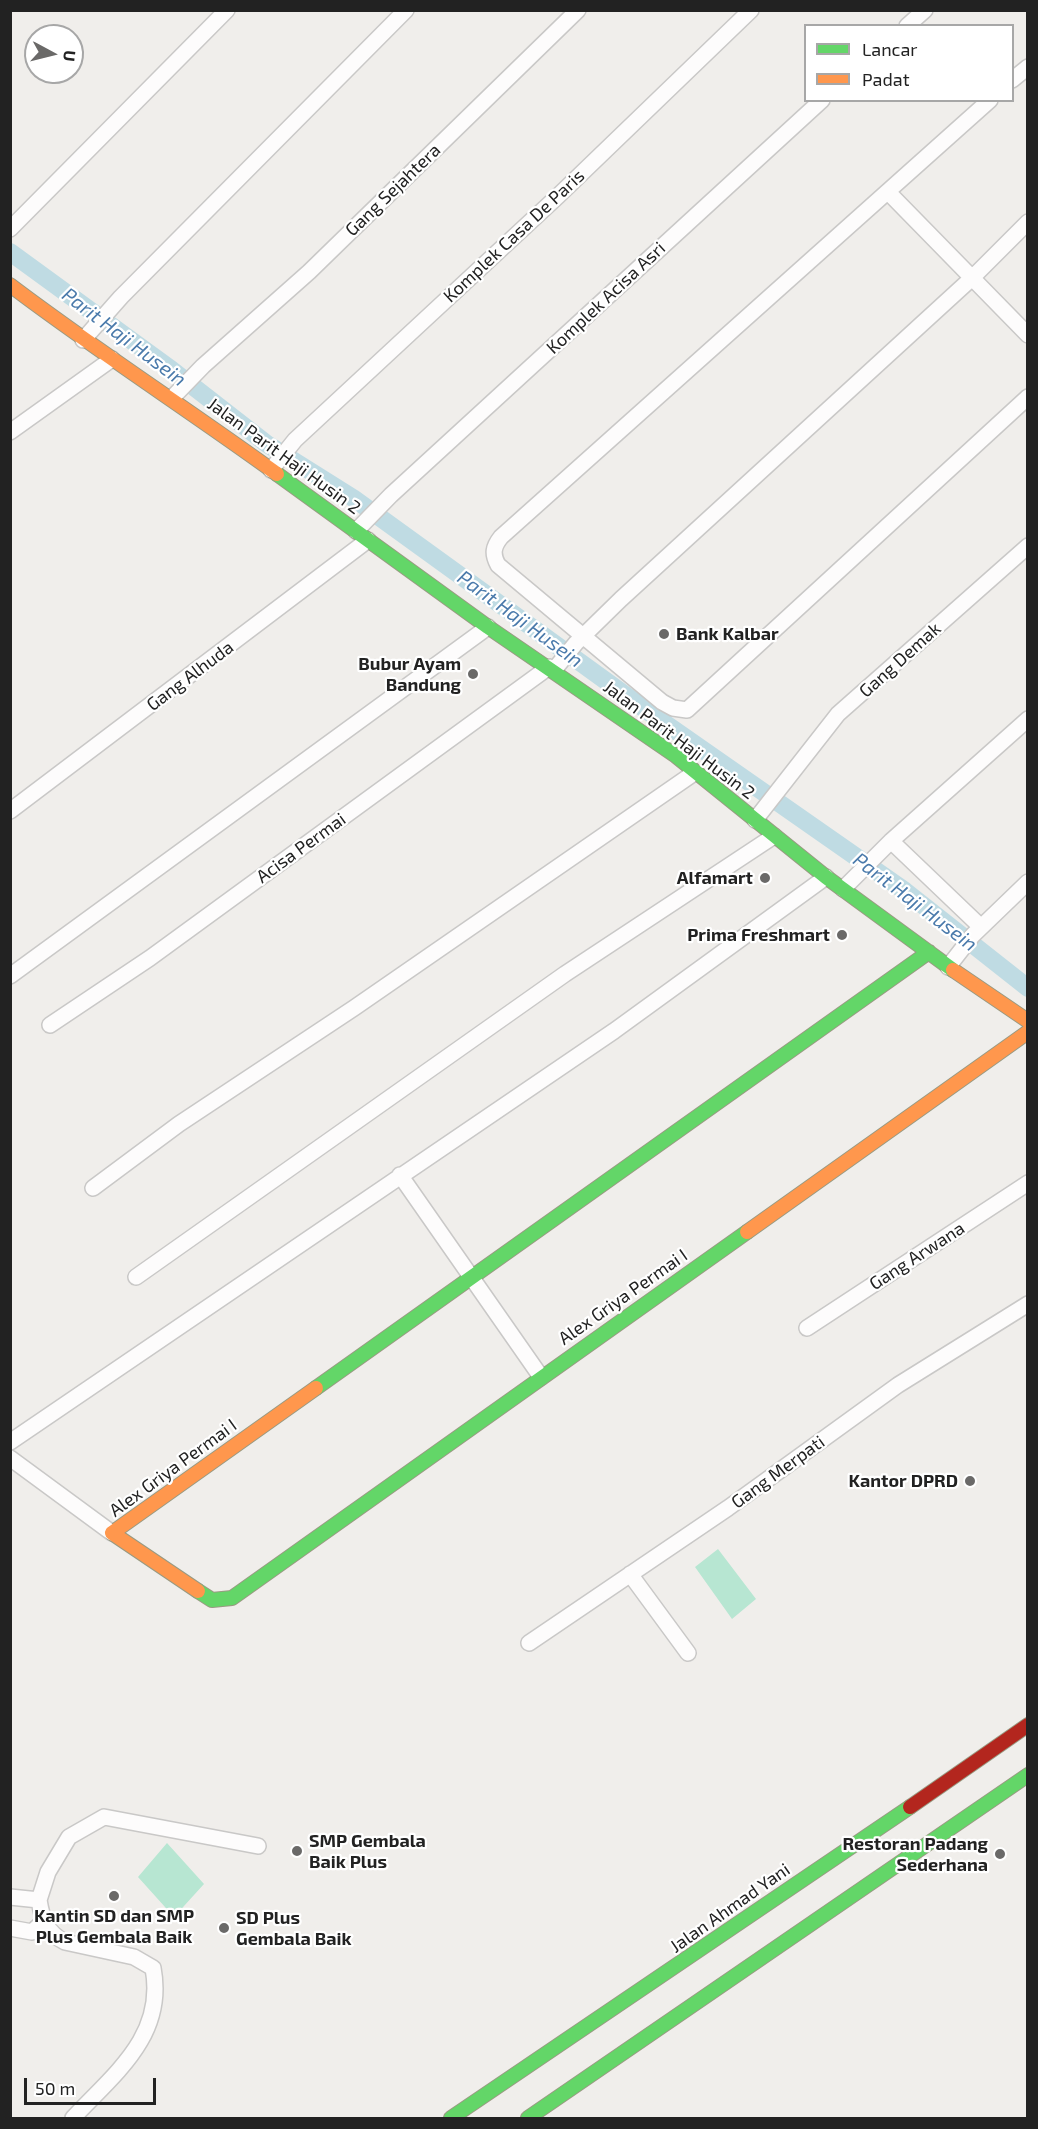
<!DOCTYPE html>
<style>
body{margin:0}
#map{position:relative;width:1038px;height:2129px;overflow:hidden;background:#f0eeeb;font-family:"Exo 2",sans-serif}
canvas{display:block}
.frame{position:absolute;inset:0;border:12px solid #222;pointer-events:none}
.legend{position:absolute;left:804px;top:24px;width:210px;height:78px;box-sizing:border-box;background:#fff;border:2px solid #a7a7a7;margin:0;padding:8px 10px;list-style:none;font-size:18px;color:#222}
.legend li{display:flex;align-items:center;gap:12px;height:30px}
.legend b{width:30px;border:2px solid #a7a7a7}
.north{position:absolute;left:24px;top:24px;width:60px;height:60px;box-sizing:border-box;background:#fff;border:2px solid #a7a7a7;border-radius:50%;rotate:97deg;font-size:16px;font-weight:700;line-height:24px;text-align:center;color:#222}
.north::after{content:'';display:block;margin:auto;width:21px;height:27px;background:#6a6968;clip-path:polygon(50% 0,100% 100%,50% 72%,0 100%)}
.scale{position:absolute;left:24px;top:2078px;width:132px;height:27px;box-sizing:border-box;border:3px solid #222;border-top:0;padding-left:8px;font-size:18px;line-height:21px;white-space:nowrap;color:#222;-webkit-text-stroke:4px #fff;paint-order:stroke}
</style>
<div id="map">
<canvas width="1038" height="2129"></canvas>
<div class="frame"></div>
<ul class="legend">
<li><b style="height:8px;background:#63d668"></b>Lancar</li>
<li><b style="height:8px;background:#ff974d"></b>Padat</li>
</ul>
<div class="north">U</div>
<div class="scale">50 m</div>
</div>
<script>
const g = document.querySelector('canvas').getContext('2d');
g.lineJoin = 'round';
function fillPath(path, color) { g.fillStyle = color; g.fill(path, 'evenodd'); }
function strokePath(path, color, width, dash) { g.strokeStyle = color; g.lineWidth = width; g.lineCap = dash ? 'butt' : 'round'; g.setLineDash(dash || []); g.stroke(path); }
function write(font, color, halo, rows, align = 'center') {
  g.font = font + ' "Exo 2",sans-serif'; g.lineWidth = 4.5; g.setLineDash([]); g.textBaseline = 'middle'; g.strokeStyle = halo; g.fillStyle = color; for (const [text, x, y, turn = 0] of rows) {
    g.save(); g.translate(x, y); g.rotate((+turn || 0) * Math.PI / 180); g.textAlign = isNaN(turn) ? turn : align; if (halo) g.strokeText(text, 0, 0); g.fillText(text, 0, 0); g.restore();
  }
}
fillPath(new Path2D(`
 M718,1549L756,1599L732,1619L695,1567Z
 M167,1843L204,1884L174,1917L138,1877Z`), '#b7e6d2');
strokePath(new Path2D(`
 M10,252L172,370L267,444L353,498L653,715L905,891L1028,988`), '#bfdbe3', 18);
const street = new Path2D(`
 M907,26L925,10
 M1012,80L1028,67
 M990,100L501,537C493,547 492,554 498,565L662,702L673,708L687,710L1028,397
 M888,192L1028,335
 M10,229L227,10
 M83,340L121,297L406,10
 M172,398L203,366L309,272L578,10
 M10,432L112,359
 M271,470L295,440L558,196L751,10
 M356,531L391,495L822,100
 M554,670L576,643L621,599L972,278L1028,222
 M10,811L368,540
 M755,820L838,714L1028,546
 M891,841L981,927
 M843,889L891,841L1028,719
 M948,967L973,935L1028,882
 M10,976L488,627
 M50,1025L150,958L549,667
 M400,1175L541,1377
 M93,1188L179,1124L354,1008L694,773
 M136,1277L565,974L774,836
 M807,1328L1028,1183
 M10,1442L614,1031L826,877
 M10,1458L112,1533
 M630,1574L688,1653
 M529,1643L728,1508L898,1385L1028,1304
 M10,1897L39,1900C42,1919 47,1933 65,1942L134,1957L153,1968C166,2036 114,2074 73,2118
 M39,1900L48,1872L69,1837L104,1817L258,1846
 M10,1928L32,1932L43,1922`);
const fast = new Path2D(`
 M277,474L488,627L676,756L826,877L953,970
 M316,1388L929,952
 M198,1591L212,1600L232,1598L747,1232
 M451,2118L910,1807
 M528,2118L1028,1775`);
const slow = new Path2D(`
 M10,285C97,351 189,410 277,474
 M953,970L1028,1021
 M747,1232L1028,1032
 M198,1591L112,1533L316,1388`);
const jam = new Path2D(`
 M910,1807L1028,1725`);
strokePath(street, '#c9c8c7', 18);
strokePath(fast, '#999a82', 16);
strokePath(slow, '#999a82', 16);
strokePath(jam, '#999a82', 16);
strokePath(street, '#fdfcfc', 15);
strokePath(fast, '#63d668', 14);
strokePath(slow, '#ff974d', 14);
strokePath(jam, '#b3261e', 14);
for (const [x, y, r, color] of [
 [664,634,6,"#6a6968"],
 [473,674,6,"#6a6968"],
 [765,878,6,"#6a6968"],
 [842,935,6,"#6a6968"],
 [970,1481,6,"#6a6968"],
 [297,1851,6,"#6a6968"],
 [1000,1854,6,"#6a6968"],
 [114,1896,6,"#6a6968"],
 [224,1928,6,"#6a6968"]
]) { const dot = new Path2D(); dot.arc(x, y, r, 0, 2 * Math.PI); g.fillStyle = color; g.fill(dot); strokePath(dot, '#fff', 2); }
write('18px', '#222', '#fff', [
 ["Gang Sejahtera",393,190,-44],
 ["Komplek Casa De Paris",514,236,-43],
 ["Komplek Acisa Asri",606,298,-43],
 ["Jalan Parit Haji Husin 2",284,456,36],
 ["Gang Demak",900,660,-42],
 ["Gang Alhuda",190,676,-37],
 ["Jalan Parit Haji Husin 2",679,740,37],
 ["Acisa Permai",301,848,-36],
 ["Gang Arwana",917,1256,-33],
 ["Alex Griya Permai I",623,1297,-35],
 ["Alex Griya Permai I",173,1468,-36],
 ["Gang Merpati",778,1472,-36],
 ["Jalan Ahmad Yani",730,1908,-35]
]);
write('bold 18px', '#222', '#fff', [
 ["Bank Kalbar",676,634,"left"],
 ["Bubur Ayam",461,664],
 ["Bandung",461,685],
 ["Alfamart",753,878],
 ["Prima Freshmart",830,935],
 ["Kantor DPRD",958,1481],
 ["SMP Gembala",309,1841,"left"],
 ["Baik Plus",309,1862,"left"],
 ["Restoran Padang",988,1844],
 ["Sederhana",988,1865],
 ["Kantin SD dan SMP",114,1916,"center"],
 ["Plus Gembala Baik",114,1937,"center"],
 ["SD Plus",236,1918,"left"],
 ["Gembala Baik",236,1939,"left"]
], 'right');
write('italic 20px', '#4a7aab', '#fff', [
 ["Parit Haji Husein",124,337,37],
 ["Parit Haji Husein",520,619,36],
 ["Parit Haji Husein",915,902,37]
]);
</script>
